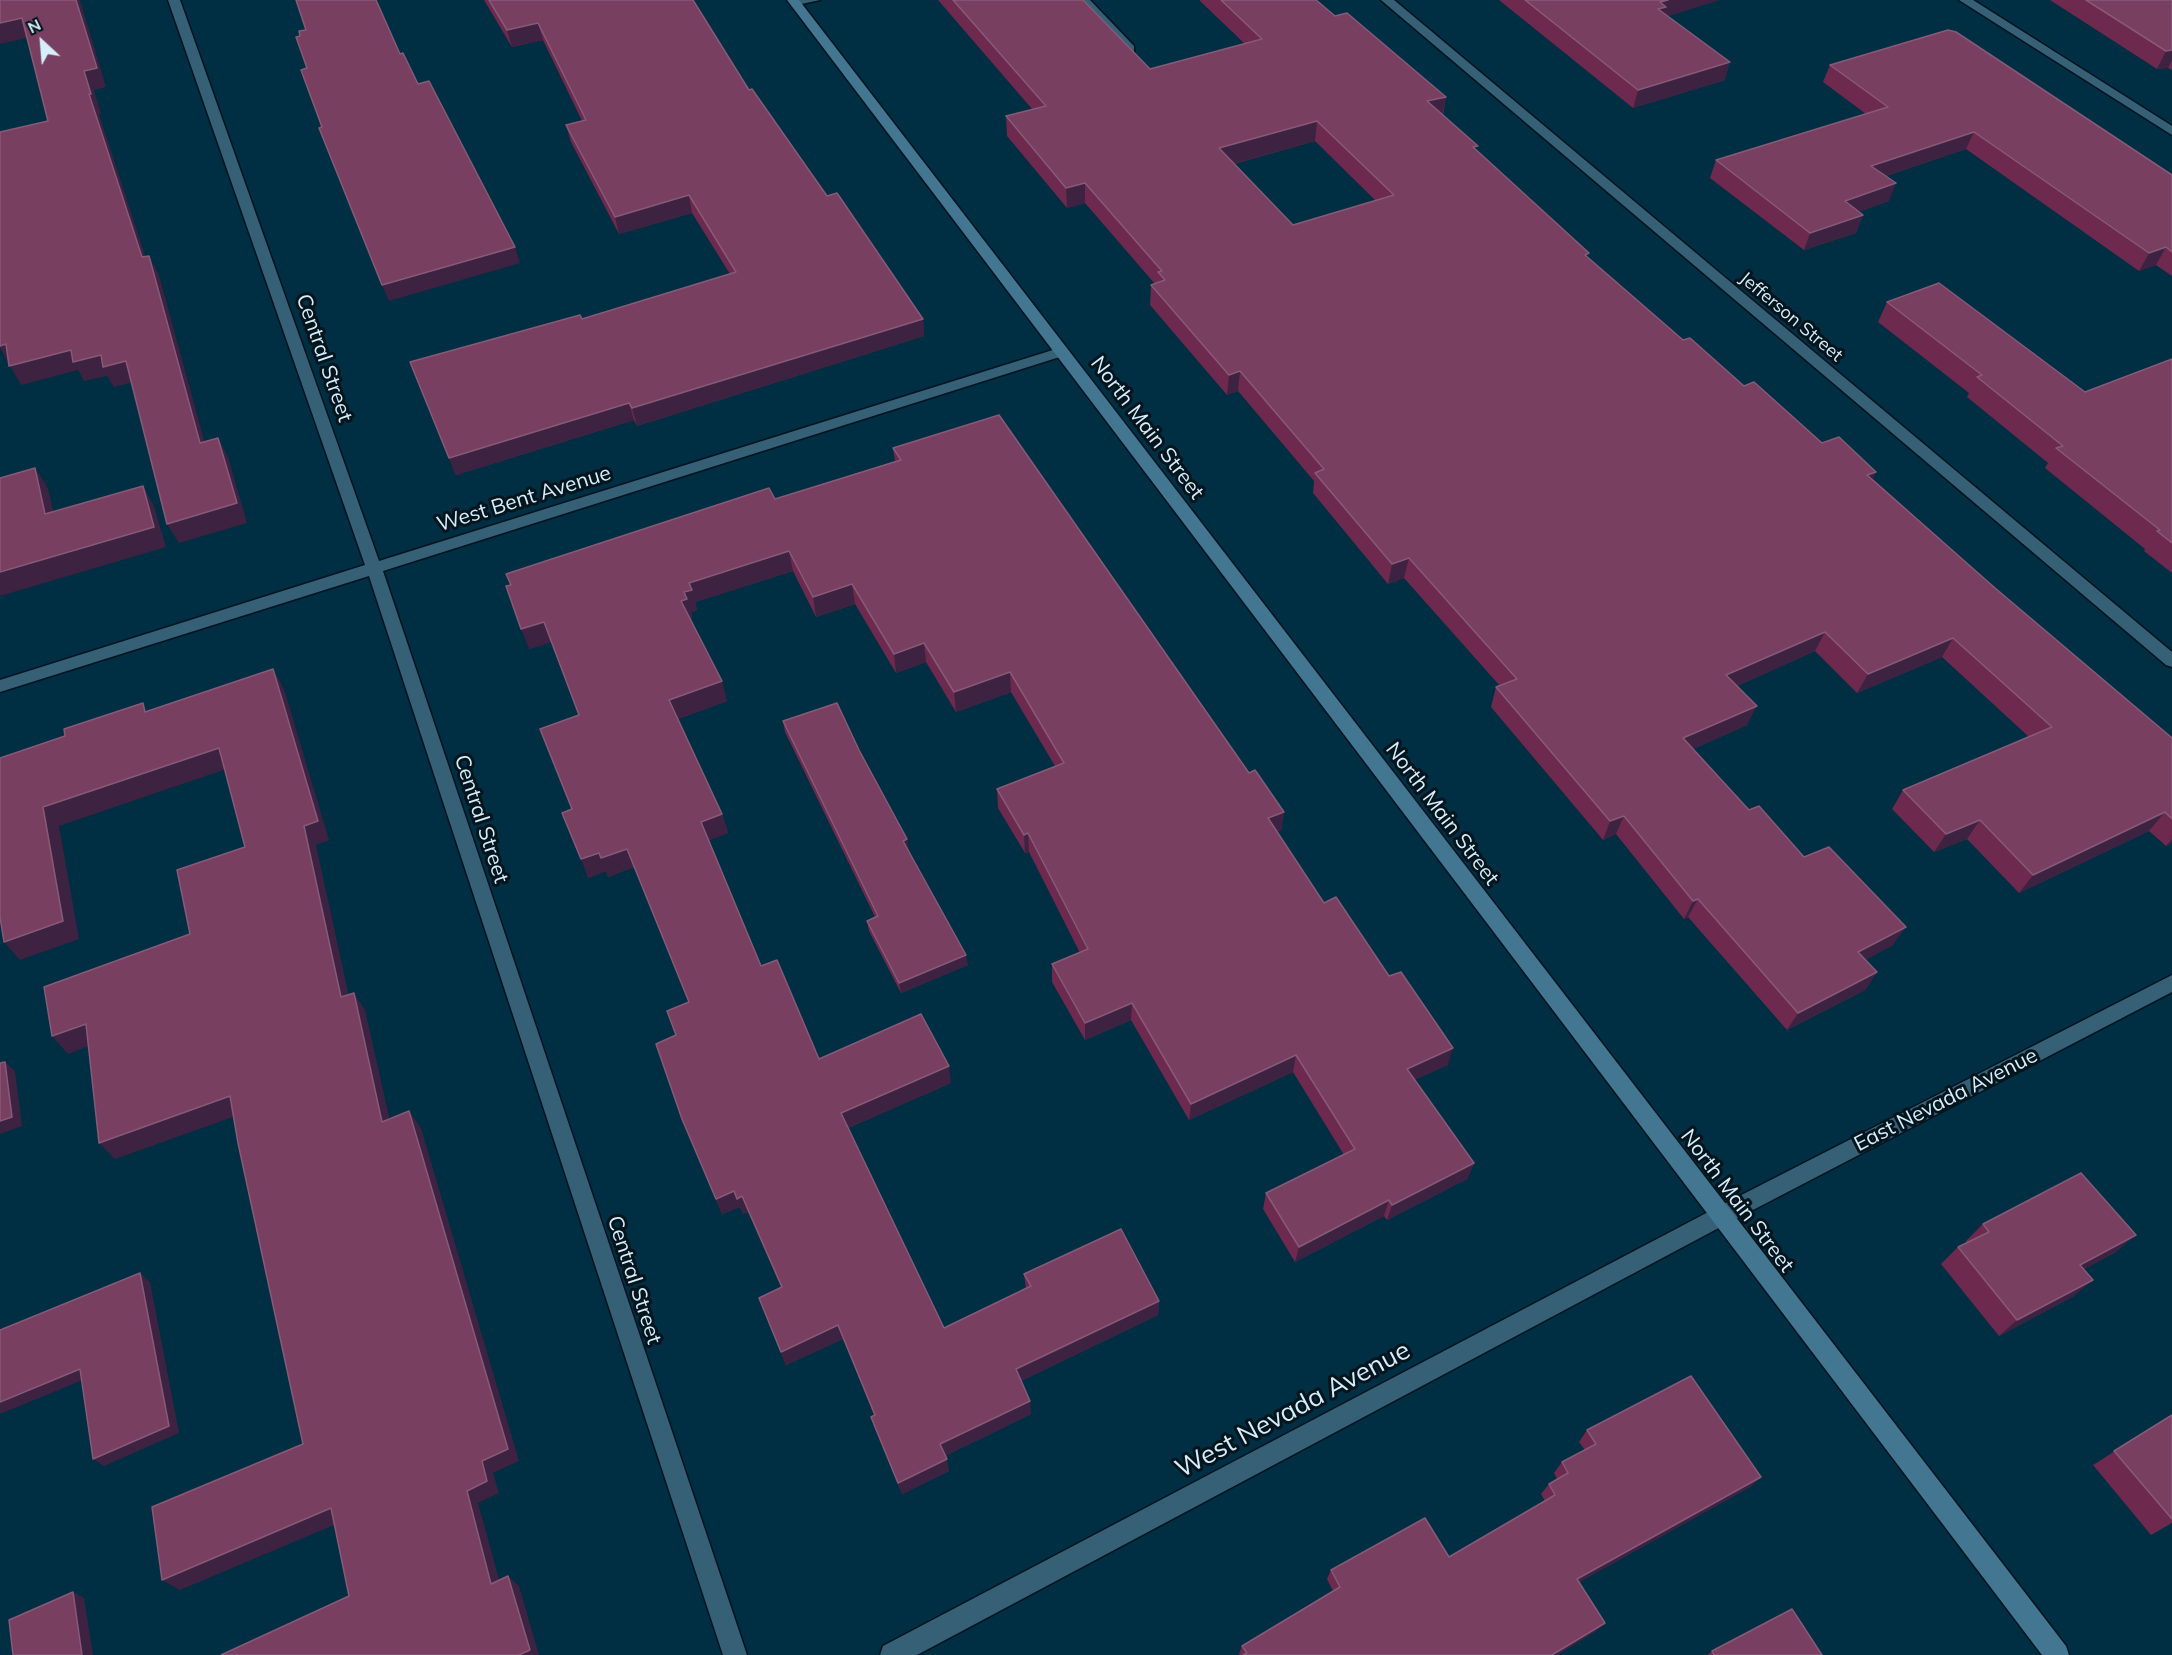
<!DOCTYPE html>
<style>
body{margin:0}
#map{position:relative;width:2172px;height:1655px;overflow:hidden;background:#002e42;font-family:Mulish,sans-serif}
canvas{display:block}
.north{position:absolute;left:12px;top:12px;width:60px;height:60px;-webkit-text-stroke:4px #04151e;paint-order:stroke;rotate:334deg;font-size:16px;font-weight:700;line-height:24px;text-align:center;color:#d6edfa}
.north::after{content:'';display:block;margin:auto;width:21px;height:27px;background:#d6edfa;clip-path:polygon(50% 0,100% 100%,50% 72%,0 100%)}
</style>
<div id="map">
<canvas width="2172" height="1655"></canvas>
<div class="north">N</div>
</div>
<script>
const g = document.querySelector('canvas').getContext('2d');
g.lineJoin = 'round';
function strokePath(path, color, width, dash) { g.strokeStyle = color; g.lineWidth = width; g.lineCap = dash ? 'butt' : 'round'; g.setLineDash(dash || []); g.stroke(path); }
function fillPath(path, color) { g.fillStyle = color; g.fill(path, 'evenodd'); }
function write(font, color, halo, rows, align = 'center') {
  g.font = font + ' Mulish,sans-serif'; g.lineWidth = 6; g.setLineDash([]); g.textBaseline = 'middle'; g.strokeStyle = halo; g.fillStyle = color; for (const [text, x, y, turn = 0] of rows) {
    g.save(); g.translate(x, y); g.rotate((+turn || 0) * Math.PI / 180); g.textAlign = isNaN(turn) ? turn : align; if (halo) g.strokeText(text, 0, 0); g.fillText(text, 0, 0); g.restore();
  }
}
const service = new Path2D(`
 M1078,0H1090L1134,46V52H1126Z`);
const minor = new Path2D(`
 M168,0H180L379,561L1056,349L1061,348L1068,352L1066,355L383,571L747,1655H723L369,576L0,692V680L365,565Z
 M799,0H820L792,6V2Z
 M1381,0H1394L2172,652V667L2166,665Z
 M1959,0H1973L2172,126V135Z
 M2172,975V992L1728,1223L917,1655H880L883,1646L1714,1209Z`);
const secondary = new Path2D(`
 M787,0H799L2066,1646L2069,1655H2042Z`);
strokePath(service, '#011520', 3);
strokePath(minor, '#011520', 3);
strokePath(secondary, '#011520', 3);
fillPath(service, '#366076');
fillPath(minor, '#366076');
fillPath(secondary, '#427691');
fillPath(new Path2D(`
 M484,0H693L749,90L827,196L923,319L924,336L637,426L634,420L456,475L417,380L582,319L730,274L692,213L619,234L571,142L566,125L582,121L543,40L512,47Z
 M938,0H1083L1150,69L1245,44L1200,1V0H1316L1335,16L1446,97L1443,115L1477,151L1588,258L1683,340L1744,386L1873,479L1995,588L2172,738V843L2166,846L2149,831L2019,893L1967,839L1934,852L1892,809L1903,790L2029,737L1942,657L1857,693L1815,651L1737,686L1747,725L1693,749L1749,810L1804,857L1893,945L1865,960L1877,972L1865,990L1787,1030L1688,917L1684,919L1616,834L1603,840L1491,707L1496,687L1500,686L1404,578L1388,584L1313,493L1314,481L1238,391L1227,395L1150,305L1151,285L1155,284L1085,203L1067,208L1007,136L1006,116L1032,109ZM1315,141L1376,201L1293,225L1234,164Z
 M1499,0H1719L1667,16L1725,80L1633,108Z
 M2050,0H2172V70L2168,68L2157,69Z
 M1830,65L2172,175V276L2156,265L2139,271L1966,149L1886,176L1889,201L1858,212L1863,215L1856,233L1804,250L1710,178L1716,160L1866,114L1823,82Z
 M1887,302L2085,392L2172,359V573L2144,551L2145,549L2045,468L2048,463L1967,397L1969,393L1878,322Z
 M893,448L1249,773L1284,812L1281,830L1277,832L1324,903L1448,1065L1414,1080L1474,1163L1467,1179L1387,1220L1384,1216L1295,1262L1263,1209L1266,1193L1344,1155L1293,1072L1189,1120L1131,1020L1085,1040L1052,982V964L1080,953L1029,852L1025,853L998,808L997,789L1055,766L1011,692L956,712L926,662L896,673L855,604L816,617L793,571L695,602L697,610L691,612L692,618L690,619L727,701L678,719L722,814L728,833L709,840L761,966L819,1059L951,1083L848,1128L944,1328L1026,1289L1024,1274L1159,1301L1158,1315L1021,1381L1031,1414L945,1456L949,1471L902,1494L875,1429L871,1417L874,1415L843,1339L786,1365L759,1298L781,1287L748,1212L743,1214L740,1207L722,1214L689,1135L676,1036L689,1002L634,867L608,877L606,871L588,878L572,809L579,715L551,642L529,649L775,499L895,461Z
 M783,721L859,750L909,850H908L968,965L901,993L869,931L867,921L875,917L785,732Z
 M1983,1224L2116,1252L2084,1269L2074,1296L1999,1336L1941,1264L1958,1247L1967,1243L1966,1241Z
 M2172,1415V1523L2151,1535L2093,1465Z
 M1587,1430L1761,1477L1750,1487L1579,1582L1596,1631L1557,1655H1240L1239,1654L1242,1646L1333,1591L1327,1579L1331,1570L1449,1557L1545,1501L1541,1494L1549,1484L1557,1479L1554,1473L1562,1462L1585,1450L1579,1442Z
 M1712,1651L1822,1655H1707Z`), '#6d2a4e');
fillPath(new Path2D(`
 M76,0H80L106,87L94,90L101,113L99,114L152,277L142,257L89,94L84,71Z
 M1668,0H1719L1663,18L1653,27L1660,2Z
 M22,18L31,37L0,44V23Z
 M538,23L543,40L512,47L507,30Z
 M2172,50V60L2168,68L2157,69L2166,51Z
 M1730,62L1725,80L1633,108L1638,90Z
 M1446,97L1442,116L1427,101Z
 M1317,121L1315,141L1218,168L1219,148Z
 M1974,132L1966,149L1864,183L1871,166Z
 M1085,183V203L1067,208L1066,188Z
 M1896,183L1889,201L1838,219L1845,201Z
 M689,195L692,213L619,234L615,217Z
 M1863,215L1856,233L1804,250L1810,233Z
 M515,247L520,263L389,301L382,285Z
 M2166,247L2156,265L2139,271L2149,253Z
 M149,256L159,275L210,462L200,443Z
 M923,319L924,336L637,426L632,408Z
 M6,344L71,350L126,361L137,381L114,387L107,376L84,381L78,370L21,385L0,348V346Z
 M1240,371L1238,391L1227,395L1229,375Z
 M629,403L634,420L456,475L449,458Z
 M218,438L228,457L247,523L179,543L167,524Z
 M35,468L48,488L58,534L45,514Z
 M1876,472L1867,492V475Z
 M143,486L154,506L166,547L0,596V572Z
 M789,551L793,571L695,602L697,610L691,612L692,618L686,620L681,601L689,583Z
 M1409,558L1404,578L1388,584L1392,564Z
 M852,584L855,604L816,617L813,597Z
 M544,622L551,642L529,649L521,629Z
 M1825,632L1815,651L1718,695L1726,675Z
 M1953,638L1942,657L1857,693L1868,674Z
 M924,643L926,662L896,673L894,654Z
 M273,669L284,689L329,840L316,845L353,1015L341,997L304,826Z
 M1010,672L1011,692L956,712L954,692Z
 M722,681L727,701L675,720L669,700Z
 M1757,706L1747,725L1675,757L1683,738Z
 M219,748L232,767L59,826L79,939L20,960L4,942L43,807Z
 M1284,812L1281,830L1265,837L1268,818Z
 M2165,812L2149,831L2019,893L2033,875Z
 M722,814L728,833L707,841L701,822Z
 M1624,816L1616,834L1603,840L1610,821Z
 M1980,820L1967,839L1934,852L1946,834Z
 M1028,833L1029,852L1025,853L1024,835Z
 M907,839L909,850L904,851L903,841Z
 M2172,839V843L2166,846Z
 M627,849L634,867L608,877L601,858Z
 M599,853L606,871L588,878L581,859Z
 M1698,899L1688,917L1684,919L1693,901Z
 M1906,927L1893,945L1847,970L1858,952Z
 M966,955L968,965L901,993L899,983Z
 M1877,972L1865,990L1787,1030L1798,1013Z
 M354,993L365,1010L394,1139L382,1122Z
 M1132,1003L1131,1020L1085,1040V1023Z
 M86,1024L102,1041L68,1054L52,1036Z
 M1453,1048L1448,1065L1401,1086L1407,1069Z
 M1296,1055L1293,1072L1189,1120L1191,1104Z
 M5,1062L15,1071L22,1126L0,1134V1121Z
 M949,1066L951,1083L845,1129L841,1113Z
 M230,1096L244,1113L115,1159L99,1143Z
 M409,1111L421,1128L519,1461L493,1473L499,1493L478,1503L503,1594L491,1584L467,1491L482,1461Z
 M1474,1163L1467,1179L1387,1220L1392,1205Z
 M734,1191L740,1207L722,1214L716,1199Z
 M742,1196L748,1212L743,1214L737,1199Z
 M1389,1200L1384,1216L1295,1262L1299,1247Z
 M2136,1235L2116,1252L2061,1281L2080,1265Z
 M140,1273L150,1282L179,1433L104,1466L93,1459Z
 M2093,1280L2074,1296L1999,1336L2017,1320Z
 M1159,1301L1158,1315L1017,1383L1016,1369Z
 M838,1325L843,1339L786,1365L781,1352Z
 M80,1369L90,1377L0,1414V1402Z
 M1030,1401L1031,1414L943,1457L940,1444Z
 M947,1459L949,1471L902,1494L898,1483Z
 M1761,1477L1750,1487L1569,1588L1577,1579Z
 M331,1508L346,1520L180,1590L162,1580Z
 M508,1576L519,1586L539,1655H519Z
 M73,1592L84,1598L93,1655H82Z
 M1605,1623L1596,1631L1557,1655H1552Z`), '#3d2341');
const building = new Path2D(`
 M0,0H76L97,68L84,71L91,94H89L142,257L149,256L200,443L218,438L237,503L167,524L126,361L103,367L101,355L73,362L71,350L9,366L6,344L0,346V132L48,121L22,18L0,23Z
 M296,0H376L400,54L403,53L418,84L429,81L515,247L382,285L319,128L322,127L301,70L307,68L296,37L300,36L299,31L306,30Z
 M489,0H693L749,90L752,89L827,196L837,193L923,319L632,408L629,403L449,458L410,362L580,315L582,319L736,272L689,195L615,217L566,125L586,120L538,23L507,30Z
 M953,0H1083L1150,69L1262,39L1221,0H1316L1335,16L1347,13L1446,97L1427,101L1478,146L1473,147L1589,253L1585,255L1683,340L1690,338L1744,386L1754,382L1822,443L1839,437L1876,472L1867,475L1995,588L2172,738V819L2165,812L2033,875L1980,820L1946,834L1903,790L2052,727L1953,638L1868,674L1825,632L1726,675L1757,706L1683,738L1749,810L1759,806L1804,857L1829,847L1906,927L1858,952L1877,972L1798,1013L1698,899L1693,901L1624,816L1610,821L1496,687L1517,679L1409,558L1392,564L1315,473L1324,469L1240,371L1229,375L1151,285L1165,280L1158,272L1162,271L1085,183L1066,188L1006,116L1046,106ZM1317,121L1394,195L1293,225L1219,148Z
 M1525,0H1668L1660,2L1666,7L1658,9L1730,62L1638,90Z
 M2086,0H2172V50L2166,51Z
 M1948,30L1956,32L2172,175V252L2166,247L2149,253L1974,132L1871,166L1896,183L1845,201L1863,215L1810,233L1716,160L1888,107L1830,65Z
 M1939,283L2085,392L2172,359V543L2157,531L2160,530L2056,448L2063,446L1977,377L1982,375L1887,302Z
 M999,415L1249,773L1255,770L1284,812L1268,818L1324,903L1336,897L1389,976L1401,972L1453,1048L1407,1069L1474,1163L1392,1205L1389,1200L1299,1247L1266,1193L1355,1149L1296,1055L1191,1104L1132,1003L1085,1023L1052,964L1088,949L1028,833L1024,835L997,789L1064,763L1010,672L954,692L924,643L894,654L852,584L813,597L789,551L689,583L692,590L684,592L687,599L681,601L722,681L669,700L722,814L701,822L761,966L777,960L819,1059L921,1014L949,1066L841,1113L944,1328L1031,1286L1024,1274L1121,1229L1159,1301L1016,1369L1030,1401L940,1444L947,1459L898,1483L871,1417L875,1415L838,1325L781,1352L759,1298L782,1287L742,1196L737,1199L734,1191L716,1199L682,1119L656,1044L676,1035L667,1011L689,1002L627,849L601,858L599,853L581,859L562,813L572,809L540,729L579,715L544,622L521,629L506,586L511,585L506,574L769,488L775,499L901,460L893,448Z
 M35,468L45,514L143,486L154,527L0,572V478Z
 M273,669L318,821L304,826L341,997L354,993L382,1122L409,1111L508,1449L482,1461L487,1481L467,1491L491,1584L508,1576L530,1650L519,1655H221L349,1596L331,1508L162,1580L152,1507L303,1444L238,1143L230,1096L99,1143L86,1024L52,1036L44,987L190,934L177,870L245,847L219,748L43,807L63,921L4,942L0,917V758L65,736L64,729L143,703L145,712Z
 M837,703L859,750L907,839L903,841L966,955L899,983L867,921L878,916L783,721Z
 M5,1062L12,1117L0,1121V1063Z
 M2081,1173L2136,1235L2080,1265L2093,1280L2017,1320L1958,1247L1989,1232L1983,1224Z
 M140,1273L169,1426L93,1459L80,1369L0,1402V1330Z
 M1691,1376L1761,1477L1577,1579L1605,1623L1552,1655H1243L1247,1653L1242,1646L1340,1587L1331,1570L1425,1518L1449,1557L1555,1495L1549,1484L1568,1473L1562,1462L1596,1444L1587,1430Z
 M2172,1415V1519L2114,1451Z
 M73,1592L82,1655H13L9,1620Z
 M1792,1609L1822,1655H1714L1712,1651Z`);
fillPath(building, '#783f60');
strokePath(building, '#875a78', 1.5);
write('18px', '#d6edfa', '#04151e', [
 ["Jefferson Street",1791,317,40]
]);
write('21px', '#d6edfa', '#04151e', [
 ["Central Street",324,358,71],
 ["North Main Street",1147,428,53],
 ["West Bent Avenue",524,499,-17],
 ["North Main Street",1442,814,53],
 ["Central Street",481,819,72],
 ["East Nevada Avenue",1946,1100,-27],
 ["North Main Street",1737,1201,53],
 ["Central Street",634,1280,72]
]);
write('26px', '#d6edfa', '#04151e', [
 ["West Nevada Avenue",1293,1410,-28]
]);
</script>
